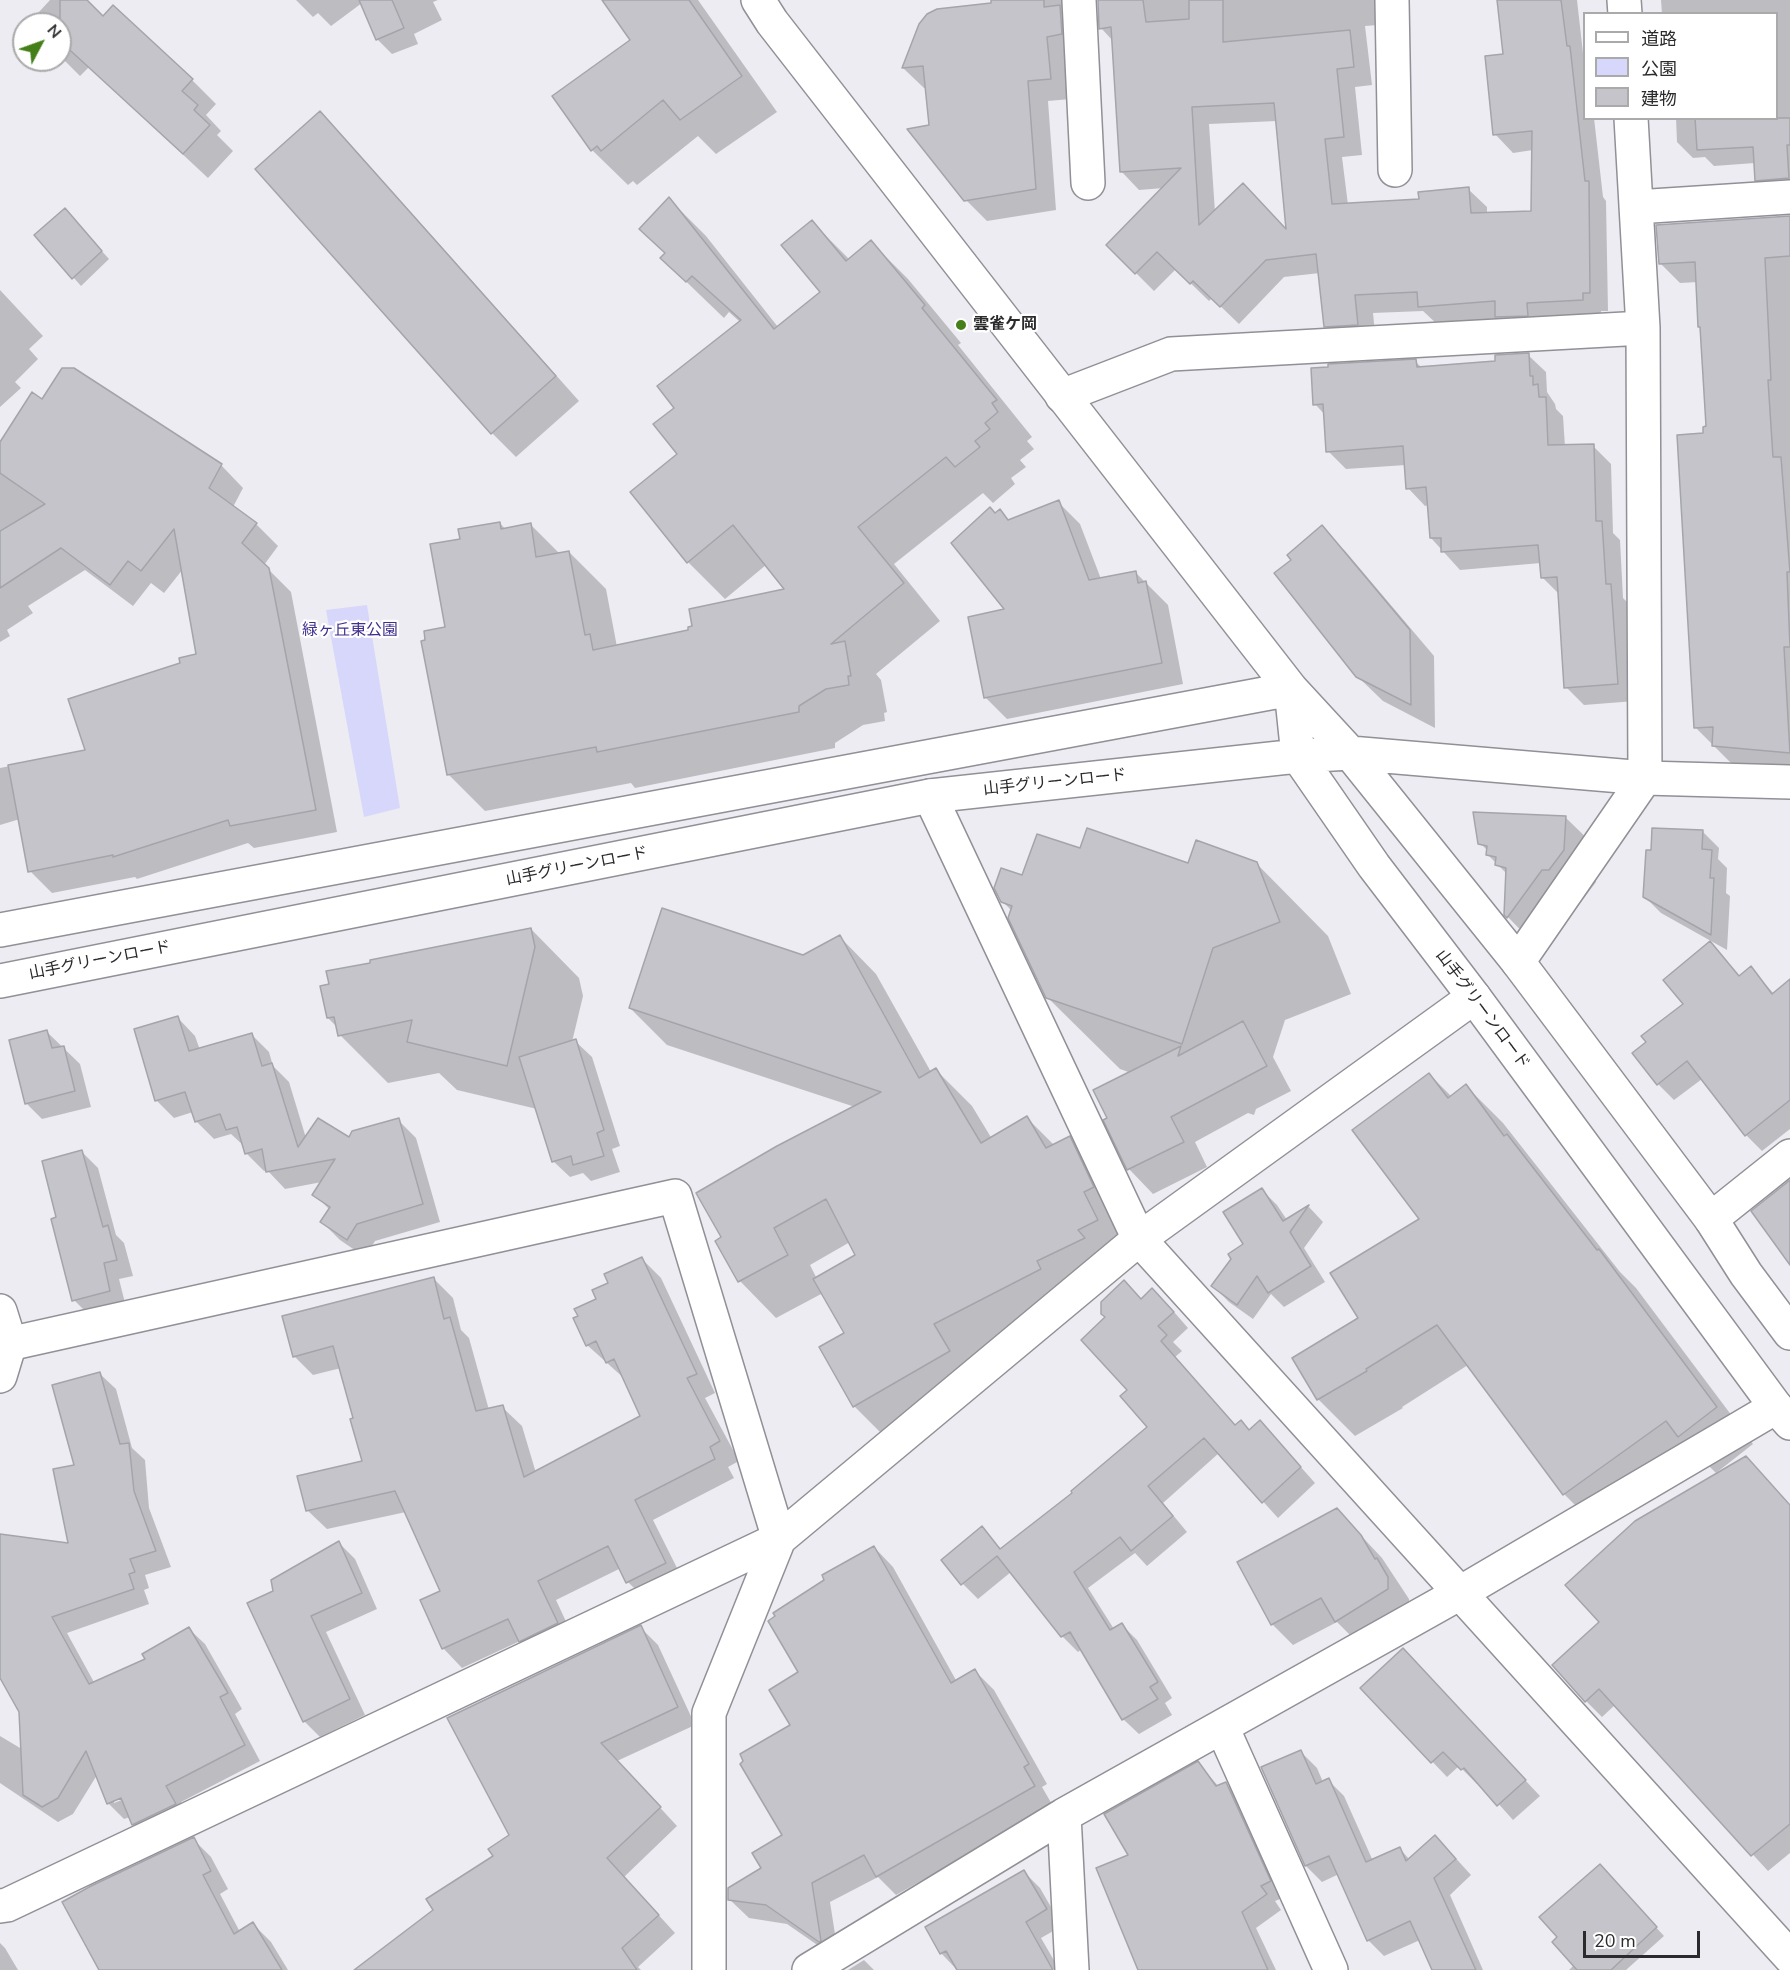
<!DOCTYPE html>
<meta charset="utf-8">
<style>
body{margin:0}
#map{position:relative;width:1790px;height:1970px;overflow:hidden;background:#ececf2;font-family:"Nunito Sans","Noto Sans JP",sans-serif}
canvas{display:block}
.legend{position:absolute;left:1583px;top:12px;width:195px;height:108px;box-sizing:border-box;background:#fff;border:2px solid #aaaaab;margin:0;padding:8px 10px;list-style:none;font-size:18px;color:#2b2b2d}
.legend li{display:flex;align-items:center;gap:12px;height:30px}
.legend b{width:30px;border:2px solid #aaaaab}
.north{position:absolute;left:12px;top:12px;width:60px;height:60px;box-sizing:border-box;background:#fff;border:2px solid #aaaaab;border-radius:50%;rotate:49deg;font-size:16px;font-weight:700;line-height:24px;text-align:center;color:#2b2b2d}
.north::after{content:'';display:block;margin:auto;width:21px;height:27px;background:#457f19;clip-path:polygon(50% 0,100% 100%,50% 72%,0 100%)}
.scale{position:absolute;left:1583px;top:1931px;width:117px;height:27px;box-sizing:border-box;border:3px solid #2b2b2d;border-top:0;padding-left:8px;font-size:18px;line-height:21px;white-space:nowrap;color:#2b2b2d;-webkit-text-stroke:4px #fff;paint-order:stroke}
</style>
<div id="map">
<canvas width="1790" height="1970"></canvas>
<ul class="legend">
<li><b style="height:8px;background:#fff"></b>道路</li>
<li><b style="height:16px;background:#d7d7fc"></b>公園</li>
<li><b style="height:16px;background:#c4c4ca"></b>建物</li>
</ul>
<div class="north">N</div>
<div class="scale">20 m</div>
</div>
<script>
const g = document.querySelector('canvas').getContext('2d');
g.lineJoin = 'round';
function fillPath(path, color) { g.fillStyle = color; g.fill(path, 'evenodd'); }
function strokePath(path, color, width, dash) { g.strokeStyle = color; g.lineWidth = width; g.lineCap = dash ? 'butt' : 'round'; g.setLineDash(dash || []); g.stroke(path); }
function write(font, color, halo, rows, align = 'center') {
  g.font = font + ' "Nunito Sans","Noto Sans JP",sans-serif'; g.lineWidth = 4.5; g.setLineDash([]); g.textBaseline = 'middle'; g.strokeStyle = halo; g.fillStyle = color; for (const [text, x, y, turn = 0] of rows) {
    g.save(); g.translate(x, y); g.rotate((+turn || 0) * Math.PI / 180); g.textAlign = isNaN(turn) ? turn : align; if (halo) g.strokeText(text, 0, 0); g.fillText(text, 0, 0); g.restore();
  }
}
fillPath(new Path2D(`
 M367,605L400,808L364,817L326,610Z`), '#d7d7fc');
fillPath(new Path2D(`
 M50,0H84L103,18L192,80L216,104L206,115L221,131L217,135L233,151L208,178L89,67L80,76L60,56V24H28Z
 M296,0H438L433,2L442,20L414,34L418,44L392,54L377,39L362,3L331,26L318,13L313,17Z
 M603,0H698L777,112L716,154L698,136L637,185L633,181L628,185L592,150L632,41Z
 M992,0H1062V9L1081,27L1071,99L1048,101L1056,210L987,221L966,200L930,126L927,88H924L903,68L992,4Z
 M1112,0H1392L1391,24L1365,26L1372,85L1355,87L1362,155L1342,157L1348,205L1420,200L1468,189L1487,207V214L1532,213L1533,150L1513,153L1495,134L1505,55L1498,0H1577L1584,62V118H1594L1603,197L1606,201L1608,311H1601V318L1438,325L1423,311L1373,313L1376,343L1344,345L1325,326L1320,273L1284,277L1239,324L1212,298L1209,301L1176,269L1154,291L1108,245L1164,188L1139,190L1121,171L1113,41L1101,28ZM1277,121L1288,232L1215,212L1209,124Z
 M1661,0H1790V195L1772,196L1756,180L1755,163L1714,166L1705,157L1693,158L1677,142L1676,118H1776V14H1662Z
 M320,113L344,137L579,401L516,457L492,433Z
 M669,199L706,236L778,327L822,292L812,222L850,260L871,242L908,279L961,343L958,345L1032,437L1027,441L1034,449L1020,460L1026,467L1011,478L1015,484L993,503L983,493L894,564L940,621L876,674L881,680L887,712L884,713L885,721L863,725L835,743V748L635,788L631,783L485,811L448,774L447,628L462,540L500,523L506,530L530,524L560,554L569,552L606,589L617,647L690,631L787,590L766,565L725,599L688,562L676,408L740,322L729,312L724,318L699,294L662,258L666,254L641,229Z
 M1790,217V770L1734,766L1695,727L1705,435L1707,428L1698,282L1680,283L1660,263Z
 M72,218L109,259L81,286L36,235Z
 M0,290L43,336L29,349L38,359L15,382L21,388L0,407Z
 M1528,355L1546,372L1547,392L1555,404L1556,409L1563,416L1565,447L1593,446L1611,464L1613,533L1620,540L1623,598L1628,603L1635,701L1584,705L1566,687L1560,595L1542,577L1541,563L1460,570L1431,538L1429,505L1425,506L1408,488L1406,465L1346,469L1328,451L1325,415L1315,404L1415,361L1422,368L1497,362Z
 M0,454L221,465L243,488L233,507L256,524L278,546L264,565L291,592L337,832L254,848L248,843L137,879L135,877L52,893L30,871L20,819L0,825V768L87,751L182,664L197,655L183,569L164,593L151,583L133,606L85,570L28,606L33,613L7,630L10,636L0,642Z
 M1058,502L1080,524L1101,579L1135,572L1168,605L1183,684L1007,719L985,697L1007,610L996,514L1000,511L1010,521Z
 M1321,527L1346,552L1434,656L1435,728L1383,701L1357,676L1293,561Z
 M1565,817L1598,849L1596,882L1581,902L1574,901L1539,949L1506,915L1508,875L1487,854L1488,851L1480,843Z
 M1703,832L1719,848L1718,859L1727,868L1726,893L1730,896L1727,950L1661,913L1645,897L1653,852Z
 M1081,850L1189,865L1256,863L1328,936L1351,994L1285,1020L1273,1057L1291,1091L1256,1109L1254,1115L1248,1113L1195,1142L1207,1167L1153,1194L1129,1169L1105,1120L1109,1119L1131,1073L1120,1069L1047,997L1012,911L1002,901L1023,877Z
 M531,929L579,978L583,996L572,1042L575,1041L592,1057L620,1146L612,1149L620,1172L591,1181L583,1173L570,1177L553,1161L537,1109L457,1090L439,1073L388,1083L340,1035L338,1028L328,1018Z
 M840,937L876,974L931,1072L936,1070L972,1106L992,1139L1027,1118L1055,1146L1070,1138L1106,1175L1130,1224L1113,1267L970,1361L986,1389L891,1443L854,1406L846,1333L823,1293L776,1318L740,1281L717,1241L855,1107L667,1045L630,1008L803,957ZM850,1242L857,1256L817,1279L810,1265Z
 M1710,943L1740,977L1751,968L1774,994L1790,981V1129L1762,1151L1746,1135L1702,1079L1674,1100L1658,1084L1648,1042L1685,1005Z
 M178,1018L195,1036L200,1050L251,1034L269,1052L273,1066L289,1082L306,1138L349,1139L398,1120L416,1138L440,1222L375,1241L365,1257L340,1240L322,1222L330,1210L314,1194L322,1182L285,1189L267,1170L264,1171L246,1153L245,1147L231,1134L214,1139L196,1121L193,1112L174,1118L156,1100Z
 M47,1032L80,1064L91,1107L42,1119L26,1103Z
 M1429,1074L1452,1097L1466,1086L1503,1123L1620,1272L1636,1288L1753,1444L1716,1473L1702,1459L1601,1531L1564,1494L1468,1365L1402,1407L1403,1408L1355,1436L1318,1399L1361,1319L1421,1219Z
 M82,1152L98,1168L116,1235L124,1243L133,1276L119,1279L126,1307L90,1316L74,1300L58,1218Z
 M1262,1190L1277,1205L1287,1220L1309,1207L1323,1222L1304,1248L1325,1282L1284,1307L1271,1294L1253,1319L1229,1302L1213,1286L1245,1245Z
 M641,1258L661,1278L715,1393L705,1398L739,1461L728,1467L734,1478L653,1520L684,1582L647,1601L628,1582L621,1568L556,1600L576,1643L539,1660L520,1641L462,1668L443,1648L442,1592L406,1512L327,1529L307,1510L364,1462L341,1368L313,1375L294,1356L433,1278L453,1298L461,1330L469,1338L489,1410L502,1407L522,1426L536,1473L642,1416L626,1380L587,1345L598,1300L610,1284Z
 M1141,1300L1168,1305L1188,1328L1173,1342L1182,1351L1175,1357L1236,1426L1275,1438L1315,1483L1278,1518L1219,1453L1163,1503L1187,1532L1147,1566L1135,1553L1088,1588L1114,1629L1122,1625L1137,1640L1172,1698L1165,1703L1172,1715L1139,1734L1123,1719L1082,1649L1078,1652L1062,1636L1011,1572L978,1599L962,1583L981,1528L1002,1550L1074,1493L1149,1427L1129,1390Z
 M100,1374L116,1389L132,1448L145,1460L149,1508L171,1567L145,1575L149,1588L144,1590L149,1604L67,1633L95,1684L147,1659L189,1629L205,1644L242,1709L235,1714L260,1761L181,1802L191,1820L149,1840L133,1824L130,1817L124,1819L108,1803L97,1775L73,1814L58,1822L0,1783V1736L52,1767L0,1675V1535L70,1545L75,1466ZM128,1794L129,1797L114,1803V1800Z
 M1790,1505V1853L1768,1871L1615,1705L1602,1717L1586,1701Z
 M1337,1510L1382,1558L1409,1599V1611L1357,1642L1337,1622L1293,1645L1272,1624Z
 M339,1543L355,1559L377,1609L326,1632L365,1715L320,1737L304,1721L275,1592Z
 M874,1547L893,1567L957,1682L975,1671L994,1690L1047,1784L1042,1787L1053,1806L896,1895L878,1877L830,1902L839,1960L787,1924L749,1918L729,1899L763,1869L784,1836L792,1725L800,1672Z
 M640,1627L658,1645L695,1725L617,1761L677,1826L624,1877L675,1933L638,1967L641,1970H356L435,1910L495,1856L510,1836Z
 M1417,1665L1540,1796L1513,1820L1479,1782L1477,1784L1459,1766L1447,1777L1362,1688Z
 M1301,1752L1317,1768L1323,1782L1328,1780L1344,1796L1373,1861L1400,1849L1410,1860L1451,1853L1471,1875L1450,1895L1483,1970H1434L1420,1940L1384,1956L1368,1940L1339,1874L1322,1882L1306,1866L1263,1768Z
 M1198,1763L1219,1787L1226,1784L1241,1799L1285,1897L1275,1901L1281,1910L1256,1928L1276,1970H1140L1130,1856Z
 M193,1839L211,1857L228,1889L220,1894L240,1932L253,1924L271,1942L288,1970H100Z
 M1024,1872L1040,1888L1062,1926L1041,1938L1059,1969L957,1970L941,1953Z
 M1607,1874L1664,1936L1626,1970H1569L1574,1965Z
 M0,1943L5,1948L18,1970H0Z
 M864,1960L874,1970H848Z`), '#0003');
const building = new Path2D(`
 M60,0H87L103,16L113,5L193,79L182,91L198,105L194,110L210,125L183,154L60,41Z
 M359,0H392L404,28L376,40Z
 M602,0H689L742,76L680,120L663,100L601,151L597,146L591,151L552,96L630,40Z
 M991,0H1044V7L1060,5L1062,34L1047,37L1051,79L1028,81L1036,189L964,201L907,129L929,125L923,66L902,68L919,24L927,14L937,9L991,3Z
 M1098,0H1143L1146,22L1189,19V0H1223V42L1350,30L1354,67L1337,69L1344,137L1325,139L1332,204L1419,199L1418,192L1469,187L1471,213L1531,211L1532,131L1493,135L1485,56L1503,54L1497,0H1561L1567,46H1570L1585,181H1589L1590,293H1583V300L1527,303L1528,316L1495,317V301L1418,307L1417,292L1355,295L1358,325L1324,327L1316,254L1266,260L1220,307L1193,281L1190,284L1157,252L1135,274L1106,245L1181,168L1120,172L1111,27L1099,29ZM1274,103L1286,229L1243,183L1199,225L1192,107Z
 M320,111L556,376L491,434L255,169Z
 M1695,118H1790V145H1787L1789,178L1755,181L1753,147L1697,150Z
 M669,197L774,329L820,292L781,245L812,220L846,261L871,240L925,305L922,308L997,400L992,403L998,412L985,423L990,429L975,441L980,447L955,467L946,457L858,527L904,583L831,644L845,641L851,676H848L849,685L826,689L799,706V712L597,752L596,747L447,775L421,641L425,640L424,631L445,627L430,544L460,539L458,529L500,522L501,529L531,523L536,557L569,551L585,635L590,634L593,650L688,630V627L692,626L689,609L784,589L733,525L687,563L630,492L677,454L653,424L674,408L657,386L741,320L692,276L686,282L660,258L665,253L639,229Z
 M65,208L102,251L72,279L34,235Z
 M1790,216V256L1765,258L1771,380H1768L1773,457H1781L1790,572H1787L1790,647H1784L1790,753L1712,746L1713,727L1694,728L1677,435L1703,433V427L1706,426L1700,327H1698L1695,262L1659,264L1656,225Z
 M1529,353L1530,376H1533V385L1538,384L1539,397H1546L1548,445L1594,444L1596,521H1602L1606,584H1611L1618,684L1564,688L1557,577L1541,578L1538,545L1441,552V538H1430L1426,487L1406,489L1403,446L1326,452L1323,404L1313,405L1311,368L1328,367V364L1416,359L1417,367L1495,361V355Z
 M62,368H74L222,464L209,488L257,523L242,543L269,568L316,810L230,826L228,820L113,857V855L28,872L8,765L85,750L68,699L180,663L179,658L196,654L174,529L141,571L128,561L110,585L61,548L0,588V531L45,504L0,473V442L32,392L42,399Z
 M1059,500L1089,580L1136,571L1138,583L1146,581L1162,663L984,698L968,617L1004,609L951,543L990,507L995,513L1000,509L1008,520Z
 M1322,525L1410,630L1411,705L1356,677L1274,573L1291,560L1287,555Z
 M1473,812L1566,816L1564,850L1549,870H1542L1507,918L1504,915L1506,868L1495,865L1496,857L1486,855L1487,846L1478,844Z
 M1087,828L1188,863L1196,840L1257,862L1280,922L1213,948L1182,1044L1046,998L1008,918L1012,906L1001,902L994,888L1001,868L1022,875L1037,834L1080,848Z
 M1652,828L1703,830L1702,849L1712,850L1710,878H1714L1711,935L1643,897L1646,850H1651Z
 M662,908L803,955L840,935L919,1078L936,1068L981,1143L1027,1116L1046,1148L1070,1136L1094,1187L1084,1192L1098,1220L1078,1230L1085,1238L1037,1261L1041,1269L934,1324L950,1351L853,1407L819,1347L844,1333L813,1279L855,1255L826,1199L774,1228L788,1255L738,1282L715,1241L721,1237L696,1193L777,1146L881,1092L629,1008Z
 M531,928L535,947L507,1066L407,1042L412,1020L338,1036L334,1017L327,1018L320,986L329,984L326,971L370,963V960Z
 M1710,941L1739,976L1751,966L1772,994L1790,979V1100L1745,1136L1687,1061L1657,1085L1632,1053L1646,1042L1641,1036L1683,1004L1663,980Z
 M178,1016L189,1051L252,1033L262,1066L272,1063L298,1147L318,1118L349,1137L352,1131L399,1118L423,1204L357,1224L347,1240L320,1222L330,1207L312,1195L335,1159L266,1172L262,1149L245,1154L237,1127L226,1130L220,1114L195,1122L185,1092L155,1101L134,1029Z
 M1243,1021L1267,1066L1171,1117L1184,1142L1127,1170L1103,1120L1107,1118L1093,1090L1181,1046L1178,1056Z
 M47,1030L52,1048L64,1046L75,1091L25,1104L9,1040Z
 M576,1039L604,1130L597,1133L604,1156L573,1165L571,1156L552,1162L519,1057Z
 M1429,1073L1448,1098L1466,1084L1504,1136L1507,1134L1597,1250L1599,1249L1717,1407L1678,1437L1666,1421L1563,1495L1437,1325L1366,1369L1367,1371L1317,1400L1292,1358L1358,1318L1330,1273L1419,1219L1352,1130Z
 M82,1150L103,1227L108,1225L117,1260L104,1263L110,1291L72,1301L51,1219L56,1217L42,1161Z
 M1790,1180V1265L1751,1211Z
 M1262,1188L1283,1221L1309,1205L1290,1232L1311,1266L1268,1293L1257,1276L1237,1305L1211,1286L1231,1259L1228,1254L1243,1244L1223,1212Z
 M642,1257L697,1374L687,1378L720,1441L710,1447L715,1459L635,1500L666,1563L626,1583L608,1546L538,1581L558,1623L519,1642L508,1619L442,1649L420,1600L440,1591L395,1491L306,1511L297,1476L362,1461L350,1419L353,1418L333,1346L293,1357L282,1316L434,1277L444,1319L450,1317L476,1411L503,1405L524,1477L640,1416L614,1359L606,1363L596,1341L586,1346L573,1318L578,1316L574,1309L596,1299L592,1290L608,1283L604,1274Z
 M1124,1280L1141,1299L1152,1288L1174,1312L1158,1326L1167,1335L1161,1341L1235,1425L1241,1420L1249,1430L1260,1420L1301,1467L1262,1503L1204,1438L1148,1486L1173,1516L1131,1551L1120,1537L1074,1572L1110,1630L1122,1623L1158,1682L1150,1687L1158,1699L1122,1720L1070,1632L1061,1637L997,1556L961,1585L941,1560L982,1526L1000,1549L1072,1493L1071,1491L1147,1427L1120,1396L1127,1390L1081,1340L1105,1317L1101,1314V1302Z
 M100,1372L120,1444L129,1443L134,1491L156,1551L130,1559L135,1572L129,1574L134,1589L52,1617L89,1684L145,1659L142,1654L189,1627L228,1693L220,1697L245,1745L166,1786L176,1804L132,1825L121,1798L107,1804L86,1751L58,1798L42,1807L23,1795L19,1712L0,1678V1534L68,1543L53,1469L74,1465L52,1385Z
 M1746,1456L1790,1505V1824L1751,1856L1599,1689L1585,1702L1552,1665L1599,1622L1565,1585L1635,1521Z
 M1337,1508L1361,1535L1375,1559L1377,1558L1388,1577V1589L1335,1622L1321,1598L1271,1625L1237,1562Z
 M339,1541L362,1593L311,1616L350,1699L303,1722L247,1603L273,1591L271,1580Z
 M874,1546L951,1683L975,1669L1029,1764L1024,1767L1035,1786L876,1877L864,1855L812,1883L821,1941L819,1942L766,1905L728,1900V1888L761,1868L752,1853L782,1835L740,1764L743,1761L740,1754L790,1725L769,1690L798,1672L768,1621L775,1616L773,1613L824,1580L822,1575Z
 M641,1625L678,1707L601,1743L661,1807L607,1858L659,1915L622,1948L637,1970H354L433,1910L426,1899L493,1856L488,1849L509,1835L447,1718Z
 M1403,1648L1526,1780L1497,1806L1464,1768L1461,1770L1443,1752L1431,1763L1360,1688Z
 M1301,1750L1316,1784L1329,1778L1366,1862L1400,1847L1406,1861L1435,1835L1456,1859L1434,1878L1476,1970H1432L1410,1921L1367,1941L1329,1856L1305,1866L1261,1767Z
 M1198,1761L1216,1786L1226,1782L1271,1881L1261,1886L1267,1894L1242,1912L1268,1970H1138L1096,1868L1128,1855L1104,1814Z
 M194,1837L211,1871L203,1875L234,1934L253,1922L282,1970H99L62,1902L91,1886Z
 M1600,1864L1657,1927L1611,1970H1577L1552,1942L1557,1937L1539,1917Z
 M1024,1870L1047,1909L1026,1922L1053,1970H957L946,1951L940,1954L925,1927Z`);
fillPath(building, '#c4c4ca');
strokePath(building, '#a4a5ab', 1.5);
const street = new Path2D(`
 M1079,0L1088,183
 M1392,0L1395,170
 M1624,0L1625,14
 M1636,207L1790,197
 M1062,396L1171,354L1643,328
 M930,796L1139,1239L1790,1957
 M1518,962L1645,778L1643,328L1631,118
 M1711,1219L1790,1156
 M0,1346L675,1196L779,1539L709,1713V1970
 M1222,1727L1331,1970
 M0,1906L7,1905L779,1539L1139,1239L1474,997
 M809,1970L1064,1815
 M1072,1970L1064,1815L1460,1593L1776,1407`);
const secondary = new Path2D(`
 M758,0L772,22L1291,689L1350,753L1518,962L1711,1219L1746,1274L1790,1333
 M1291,689L1298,756L1374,866L1474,997L1776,1407L1790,1423
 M0,930L1291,689
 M0,981L930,796L1298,756L1350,753L1645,778L1790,782
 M0,1311L10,1343L0,1376`);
strokePath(street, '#909096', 36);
strokePath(secondary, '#909096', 36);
strokePath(street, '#fff', 33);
strokePath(secondary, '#fff', 33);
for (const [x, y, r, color] of [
 [961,325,6,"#457f19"]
]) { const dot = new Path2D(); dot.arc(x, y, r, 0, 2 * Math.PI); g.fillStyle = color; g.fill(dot); strokePath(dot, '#fff', 2); }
write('bold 16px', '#2b2b2d', '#fff', [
 ["雲雀ケ岡",973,325]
], 'left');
write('16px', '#41318d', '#fff', [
 ["緑ヶ丘東公園",350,631]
]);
write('16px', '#2b2b2d', '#fff', [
 ["山手グリーンロード",1055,783,-6],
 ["山手グリーンロード",577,867,-11],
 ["山手グリーンロード",100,961,-11],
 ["山手グリーンロード",1482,1010,53]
]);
</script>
